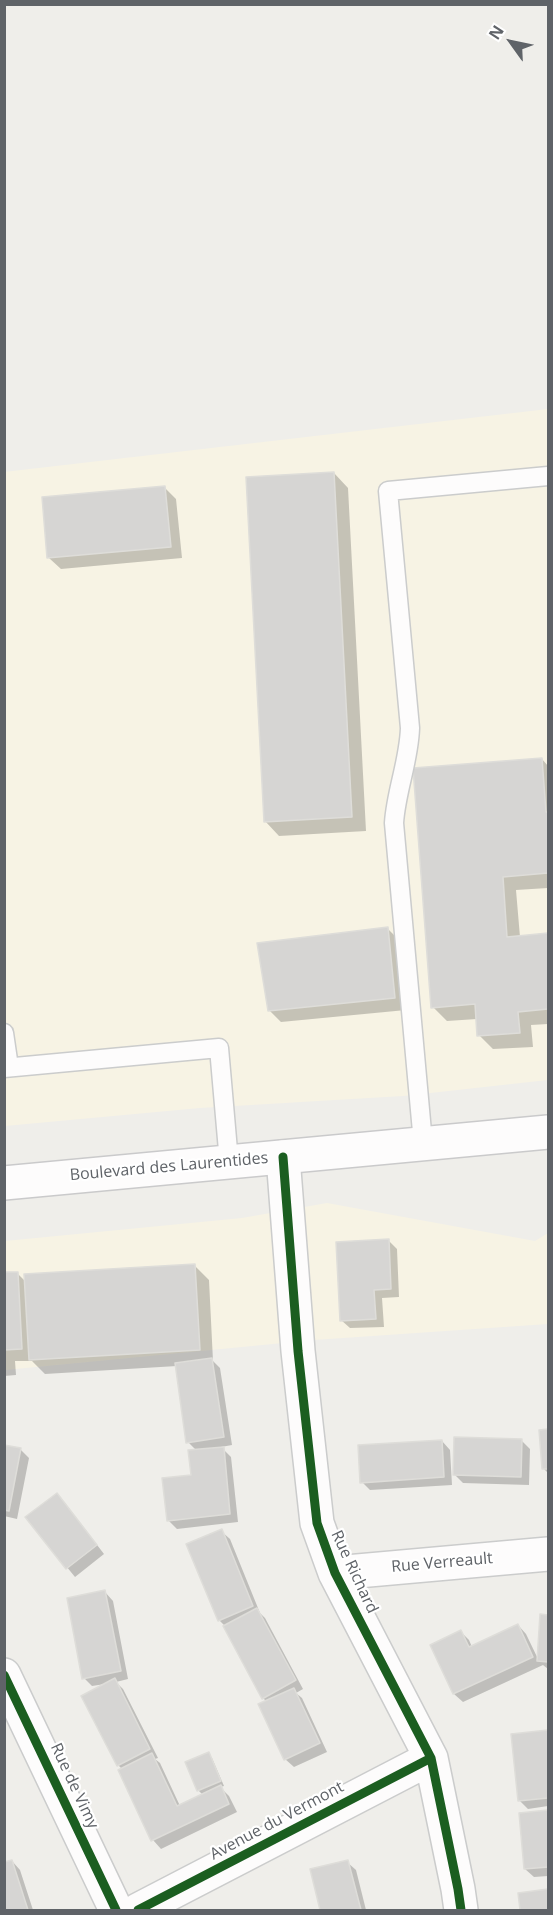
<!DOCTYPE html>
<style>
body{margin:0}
#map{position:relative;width:553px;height:1915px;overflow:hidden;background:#efeeea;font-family:"Open Sans",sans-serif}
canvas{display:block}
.frame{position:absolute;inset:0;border:6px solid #5f6368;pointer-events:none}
.north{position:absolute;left:481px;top:12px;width:60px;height:60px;-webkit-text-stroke:4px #fff;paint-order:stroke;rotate:303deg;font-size:16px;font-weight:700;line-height:24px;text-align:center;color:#5f6368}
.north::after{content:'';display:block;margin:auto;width:21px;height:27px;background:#5f6368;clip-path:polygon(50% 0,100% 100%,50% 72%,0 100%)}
</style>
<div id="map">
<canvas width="553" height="1915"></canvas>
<div class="frame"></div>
<div class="north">N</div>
</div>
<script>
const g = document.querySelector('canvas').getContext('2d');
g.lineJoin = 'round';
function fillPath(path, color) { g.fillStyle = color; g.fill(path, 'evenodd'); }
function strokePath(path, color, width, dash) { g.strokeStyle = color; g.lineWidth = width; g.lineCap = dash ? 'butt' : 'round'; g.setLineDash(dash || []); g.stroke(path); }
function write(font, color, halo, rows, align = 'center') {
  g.font = font + ' "Open Sans",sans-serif'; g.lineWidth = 4.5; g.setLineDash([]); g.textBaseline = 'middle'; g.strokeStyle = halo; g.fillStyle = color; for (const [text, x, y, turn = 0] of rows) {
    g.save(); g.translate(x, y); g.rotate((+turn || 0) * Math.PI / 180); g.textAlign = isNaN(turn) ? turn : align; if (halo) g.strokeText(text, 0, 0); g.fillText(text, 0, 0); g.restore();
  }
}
fillPath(new Path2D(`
 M548,409V1080L403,1096L200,1108L5,1126L4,472Z
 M327,1203L535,1241L548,1233V1324L314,1340L5,1370V1241L242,1218Z`), '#f7f3e4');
fillPath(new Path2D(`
 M334,473L348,488L366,831L279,836L265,821Z
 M164,487L176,499L182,558L61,569L49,558Z
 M542,759L548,766V888L516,890L520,937L548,935V1024L531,1025L533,1047L493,1049L479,1035L477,1019L447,1021L433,1007Z
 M388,929L400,941L406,1010L281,1022L269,1010Z
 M388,1240L397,1249L399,1297L382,1298L384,1327L350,1328L341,1320Z
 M195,1266L209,1280L213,1361L220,1368L232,1445L221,1447L231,1457L238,1522L177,1529L168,1520L192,1476L197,1451L188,1442L177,1366L45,1374L32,1361H15L16,1375L4,1376V1274L17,1273L26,1282Z
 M548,1430V1473L544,1469L541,1431Z
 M521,1440L530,1449L529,1485L463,1483L455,1475Z
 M442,1441L450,1450L452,1485L370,1490L362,1482Z
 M4,1447L20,1449L29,1458L17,1519L4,1516Z
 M65,1503L104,1554L75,1577L27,1518Z
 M221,1531L230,1539L260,1613L265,1618L303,1689L296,1693L302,1698L327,1752L294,1767L285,1759L267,1702L263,1698L225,1626L219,1620Z
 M105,1592L113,1601L128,1679L116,1682L123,1689L158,1758L155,1759L160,1763L180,1806L203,1795L198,1790L208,1754L212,1758L224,1786L220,1787L229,1796L237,1812L161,1849L153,1840L120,1771L122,1769L118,1765L105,1684L92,1686L84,1678Z
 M542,1616H548V1669L543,1665L463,1702L454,1694L432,1645L461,1632L469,1640L472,1647L518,1625L526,1634L539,1661Z
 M548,1731V1806L528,1809L519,1800L512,1735Z
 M548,1811V1876L534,1877L525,1869L520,1814Z
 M12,1861L20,1870L33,1910H4V1863Z
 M347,1862L356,1870L366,1910H322L312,1871Z
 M548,1891V1910H522L520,1894Z`), '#0003');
const building = new Path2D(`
 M334,472L352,817L264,822L246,477Z
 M165,486L171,547L47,558L42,497Z
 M542,758L546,812H548V873L503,877L507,937L548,933V1009L518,1012L520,1033L477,1036L475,1004L431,1008L413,768Z
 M388,927L395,998L268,1011L257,943Z
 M389,1239L391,1289L374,1290L376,1319L340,1321L336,1242Z
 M195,1264L200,1350L29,1360L24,1274Z
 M4,1272H18L22,1349L4,1350Z
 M212,1358L224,1437L186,1443L175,1363Z
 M548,1429V1469H542L539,1430Z
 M454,1437L522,1439L521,1477L453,1475Z
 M442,1440L444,1477L360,1483L358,1445Z
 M4,1445L21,1448L9,1511L4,1510Z
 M224,1447L230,1514L167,1521L162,1478L191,1475L188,1450Z
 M57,1493L97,1545L66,1569L25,1517Z
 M222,1529L253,1606L218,1621L186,1544Z
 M105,1590L121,1671L82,1679L67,1598Z
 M257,1608L296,1680L262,1699L223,1626Z
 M540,1614L548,1615V1662L537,1661Z
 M518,1624L533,1657L453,1694L430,1645L461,1630L469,1647Z
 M115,1678L150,1749L117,1766L81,1696Z
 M294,1688L320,1743L284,1760L258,1704Z
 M548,1730V1798L518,1801L511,1734Z
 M209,1752L221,1781L197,1791L185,1762Z
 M152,1753L177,1806L221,1785L229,1804L151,1841L118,1770Z
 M548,1810V1867L524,1869L519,1813Z
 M12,1860L28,1910H4V1862Z
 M348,1860L361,1910H320L310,1869Z
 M548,1889V1910H520L518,1893Z`);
fillPath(building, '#d6d5d3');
strokePath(building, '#deddd9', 1.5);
const lane = new Path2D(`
 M4,1033L9,1067
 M4,1068L219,1048L229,1162
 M423,1143L394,823C396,791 409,761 410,728L388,491L548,476`);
const street = new Path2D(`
 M283,1157L298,1351L317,1523L335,1573L431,1758L458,1889L461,1910
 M335,1573L548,1554
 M4,1675L116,1910
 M138,1910L431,1758`);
const secondary = new Path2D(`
 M4,1183L548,1132`);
strokePath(lane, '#cbcccc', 21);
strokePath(street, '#cbcccc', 36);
strokePath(secondary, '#cacacb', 36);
strokePath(lane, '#fdfcfc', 18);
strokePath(street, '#fdfcfc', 33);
strokePath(secondary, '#fdfcfc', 33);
strokePath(new Path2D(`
 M283,1157L298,1351L317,1523L335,1573L431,1758L458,1889L461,1910
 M4,1675L116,1910
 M138,1910L431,1758`), '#1b5e20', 9);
write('16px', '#5f6368', '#fff', [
 ["Boulevard des Laurentides",169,1167,-5],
 ["Rue Verreault",442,1563,-5],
 ["Rue Richard",354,1572,65],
 ["Rue de Vimy",74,1786,65],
 ["Avenue du Vermont",277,1821,-28]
]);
</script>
